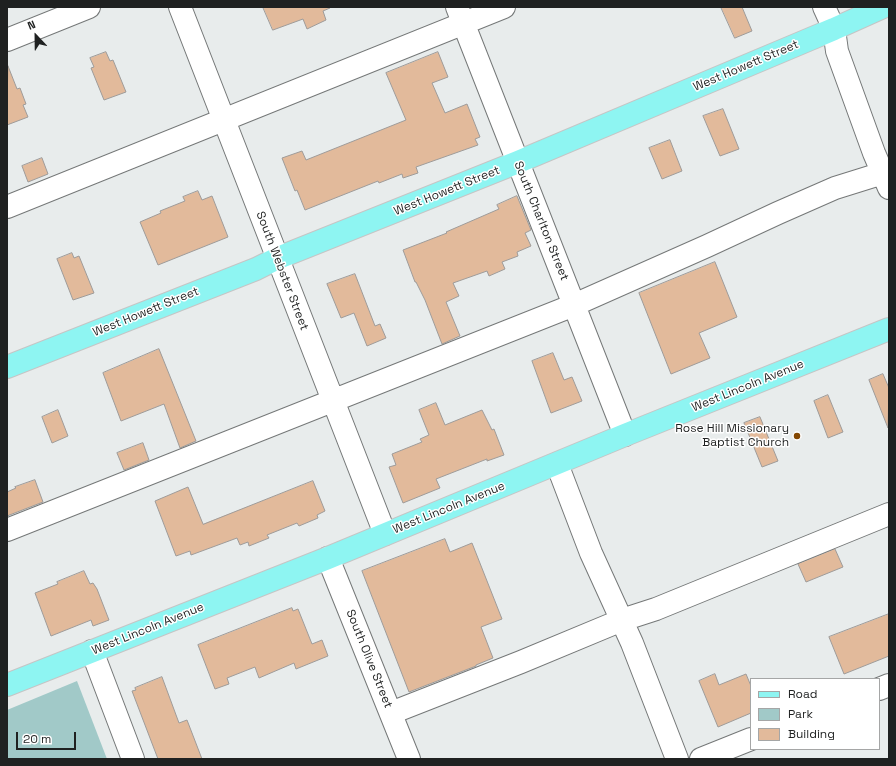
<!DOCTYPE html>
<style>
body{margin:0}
#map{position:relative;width:896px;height:766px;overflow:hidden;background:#e8ecec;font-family:"Space Grotesk",sans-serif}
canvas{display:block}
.frame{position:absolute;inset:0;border:8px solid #1f2121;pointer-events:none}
.legend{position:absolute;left:750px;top:678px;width:130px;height:72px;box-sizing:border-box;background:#fff;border:1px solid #a5a6a6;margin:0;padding:5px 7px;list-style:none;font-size:12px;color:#1f2121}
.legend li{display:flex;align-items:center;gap:8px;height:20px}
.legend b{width:20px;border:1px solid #a5a6a6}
.north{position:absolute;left:16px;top:16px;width:40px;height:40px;-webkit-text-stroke:3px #fff;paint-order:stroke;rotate:338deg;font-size:11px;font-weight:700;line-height:16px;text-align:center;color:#1f2121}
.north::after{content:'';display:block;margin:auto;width:14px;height:18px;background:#1f2121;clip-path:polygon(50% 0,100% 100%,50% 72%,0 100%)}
.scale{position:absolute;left:16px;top:732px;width:60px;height:18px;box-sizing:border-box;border:2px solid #1f2121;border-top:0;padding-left:5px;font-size:12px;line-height:14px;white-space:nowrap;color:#1f2121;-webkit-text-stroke:3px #fff;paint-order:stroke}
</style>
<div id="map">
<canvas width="896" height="766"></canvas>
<div class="frame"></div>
<ul class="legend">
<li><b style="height:5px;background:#8ef5f2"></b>Road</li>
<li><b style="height:11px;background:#a1c9c8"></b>Park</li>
<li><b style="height:11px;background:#e2ba9b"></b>Building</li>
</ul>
<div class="north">N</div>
<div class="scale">20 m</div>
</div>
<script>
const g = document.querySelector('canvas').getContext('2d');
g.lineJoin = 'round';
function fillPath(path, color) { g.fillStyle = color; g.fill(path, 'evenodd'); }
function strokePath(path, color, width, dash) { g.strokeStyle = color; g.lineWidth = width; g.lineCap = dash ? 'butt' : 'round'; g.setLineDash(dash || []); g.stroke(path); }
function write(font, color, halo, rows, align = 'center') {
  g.font = font + ' "Space Grotesk",sans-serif'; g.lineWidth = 3; g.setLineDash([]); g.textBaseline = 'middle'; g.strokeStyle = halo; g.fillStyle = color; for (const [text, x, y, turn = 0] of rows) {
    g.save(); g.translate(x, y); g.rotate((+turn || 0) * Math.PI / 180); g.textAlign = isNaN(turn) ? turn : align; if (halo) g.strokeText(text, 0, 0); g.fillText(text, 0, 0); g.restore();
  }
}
fillPath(new Path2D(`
 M77,681L107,759H7V710Z`), '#a1c9c8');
const building = new Path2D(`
 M263,7H330V8L323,11L326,20L307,29L303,19L273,30Z
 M721,7H742L752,31L735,38Z
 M106,52L110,61L113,60L126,92L104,100L91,68L94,67L90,58Z
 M438,52L448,77L432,83L445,113L467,104L480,137L475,139L478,145L416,167L418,173L403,178L402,174L379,183L378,181L305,210L297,190L295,191L282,158L302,151L306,160L406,120L386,73Z
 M8,66L17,89L20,88L26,104L23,105L28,117L7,125Z
 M723,109L739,149L720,156L703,116Z
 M670,140L682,171L662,179L649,148Z
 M42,158L48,174L28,182L22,166Z
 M198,191L202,200L212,196L228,237L158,265L140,222L161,213L160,211L185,201L183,197Z
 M517,196L531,230L525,233L531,246L517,252L518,256L502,262L505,269L489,276L487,271L453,283L459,296L446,302L460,336L442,344L425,300L416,282H415L403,250L447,233L446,232L499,209L497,205Z
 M72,253L74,258L79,256L94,293L73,300L57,259Z
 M715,262L737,317L699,333L710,358L671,374L639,293Z
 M355,274L375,326L380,324L386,338L367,346L354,313L341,318L327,284Z
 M159,349L196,441L180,448L164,404L121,421L103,373Z
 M553,353L564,380L572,377L582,401L551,413L532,361Z
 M883,374L889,388L888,428L869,380Z
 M828,395L843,432L828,438L814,401Z
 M436,403L445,425L482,410L492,430L494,429L504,455L487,461V459L436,479L440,488L403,503L389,467L396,465L392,454L422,442L420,439L429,435L419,410Z
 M58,410L68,436L52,443L42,417Z
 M760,417L778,461L762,467L744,423Z
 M143,443L149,460L124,470L117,453Z
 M35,480L43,502L7,516V492L16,488L15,487Z
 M313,481L325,511L317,515L318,518L299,526L297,523L267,535L269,538L249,546L248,542L240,545L237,538L191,555L190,551L176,556L155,501L188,487L203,524Z
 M445,539L450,552L472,543L502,619L481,627L493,658L476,665V666L409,692L362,571Z
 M835,549L843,567L806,582L798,564Z
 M84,571L90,584L93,583L97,589L109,620L93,626L91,620L51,636L35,593L58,584L57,582Z
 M292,608L293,611L298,609L312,644L322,640L328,656L296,669L294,663L259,678L255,667L227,678L229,684L215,689L198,645Z
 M889,614V656L844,674L829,637Z
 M715,674L719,685L746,674L751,686V713L718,727L699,681Z
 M162,677L179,723L187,720L202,759H158L132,691L136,690L135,688Z`);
fillPath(building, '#e2ba9b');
strokePath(building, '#9e9b99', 1);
const minor = new Path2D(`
 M180,7L385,534
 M457,7L625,435
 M824,7L834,29L837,51L874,153L889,188
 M7,40L89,7
 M7,207L504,7
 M557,464L591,553L632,643L677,759
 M7,530L574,305L707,246L778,213L835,188L883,173
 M328,558L409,759
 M92,651L133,759
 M879,689L889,685
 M391,713L521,662L622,620L656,609L889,514
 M701,759L751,739`);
const major = new Path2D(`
 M7,367L256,269L278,258L518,162L834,29L883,7
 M7,685L328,558L625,435L889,329`);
strokePath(minor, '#757878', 24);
strokePath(major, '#c5c5c5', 24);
strokePath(minor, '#fff', 22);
strokePath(major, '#8ef5f2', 22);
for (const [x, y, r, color] of [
 [797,436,4,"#834702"]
]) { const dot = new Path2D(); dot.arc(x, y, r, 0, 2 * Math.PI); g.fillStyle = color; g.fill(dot); strokePath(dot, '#fff', 1.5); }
write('12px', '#1f2121', '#fff', [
 ["West Howett Street",746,66,-23],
 ["West Howett Street",447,191,-22],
 ["South Charlton Street",541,221,68],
 ["South Webster Street",282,271,69],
 ["West Howett Street",146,312,-22],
 ["West Lincoln Avenue",748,386,-22],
 ["West Lincoln Avenue",449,508,-22],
 ["West Lincoln Avenue",148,629,-22],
 ["South Olive Street",369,659,68]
]);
write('12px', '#1f2121', '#fff', [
 ["Rose Hill Missionary",789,429],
 ["Baptist Church",789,443]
], 'right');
</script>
